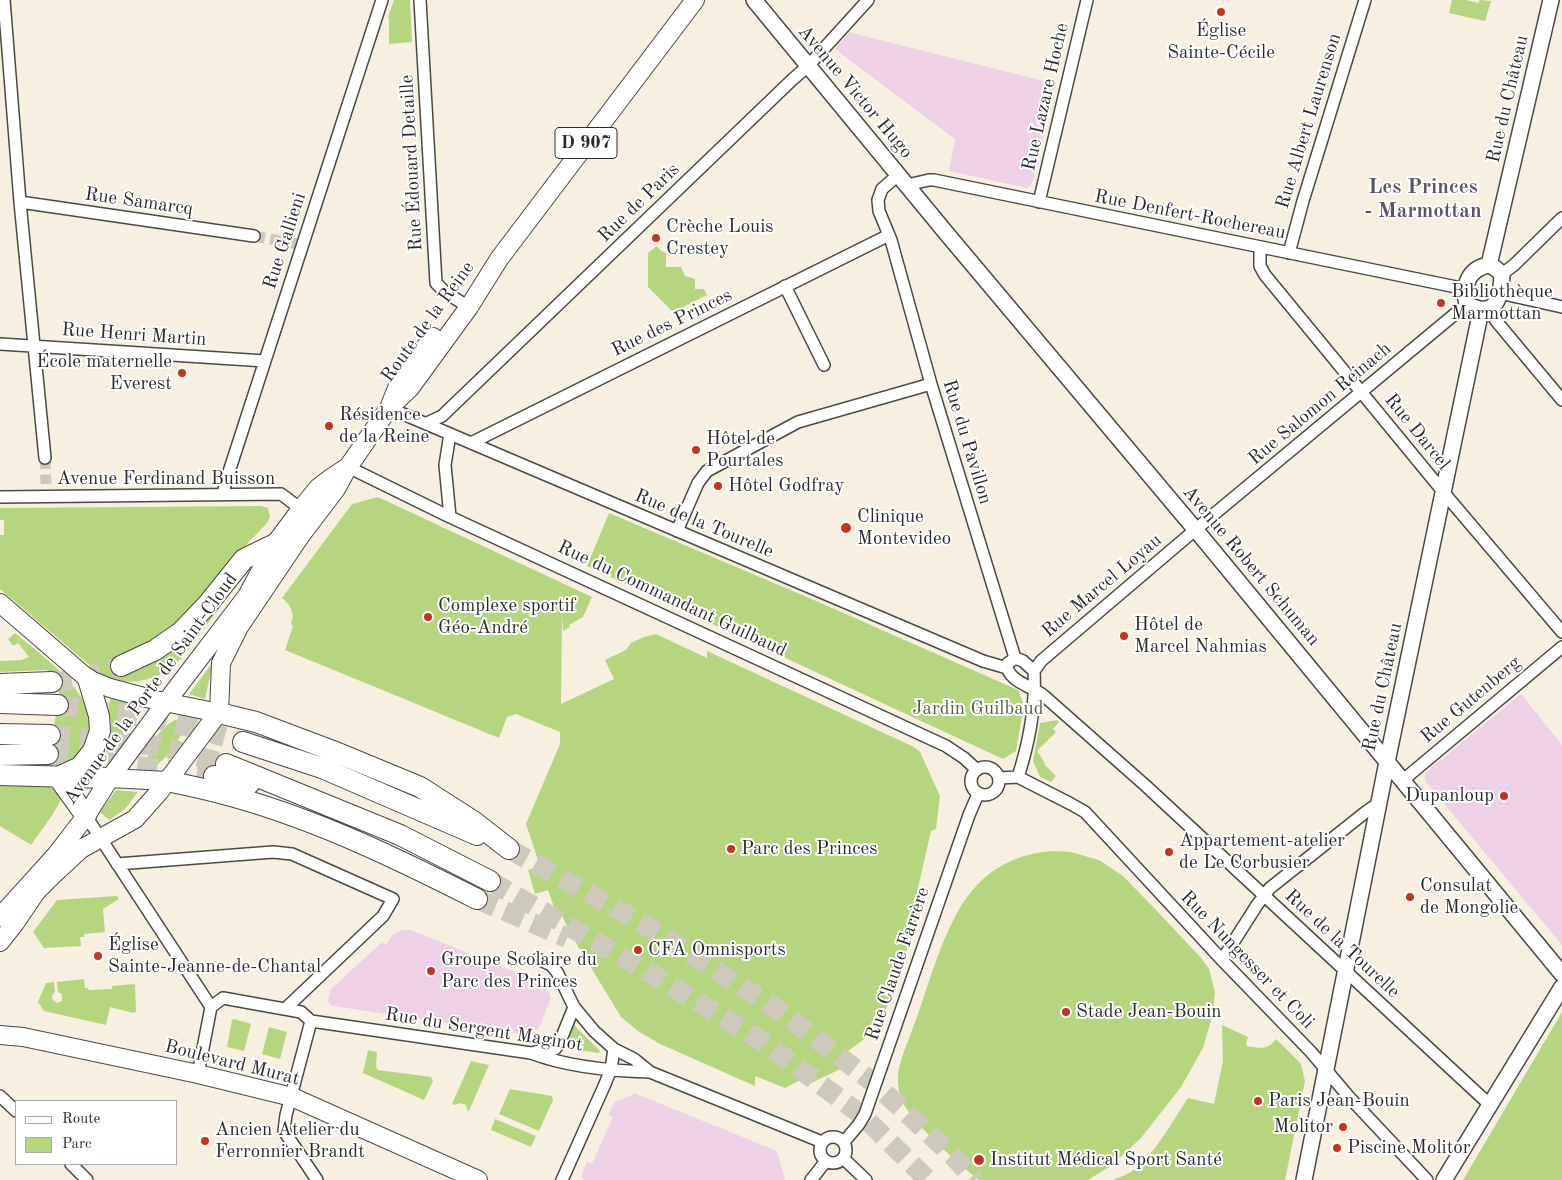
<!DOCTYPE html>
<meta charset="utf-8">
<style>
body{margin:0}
#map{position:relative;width:1562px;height:1180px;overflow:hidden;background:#f7f0e1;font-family:"Old Standard TT",serif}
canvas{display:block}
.legend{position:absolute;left:15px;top:1100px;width:162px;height:65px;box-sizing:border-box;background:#fff;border:1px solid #aaa;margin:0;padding:6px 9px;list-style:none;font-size:15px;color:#2b2b2b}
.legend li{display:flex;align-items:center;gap:10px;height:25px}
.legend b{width:25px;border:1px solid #aaa}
</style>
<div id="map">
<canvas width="1562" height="1180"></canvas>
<ul class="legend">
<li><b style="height:6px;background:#fff"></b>Route</li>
<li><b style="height:14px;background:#b5d67e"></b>Parc</li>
</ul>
</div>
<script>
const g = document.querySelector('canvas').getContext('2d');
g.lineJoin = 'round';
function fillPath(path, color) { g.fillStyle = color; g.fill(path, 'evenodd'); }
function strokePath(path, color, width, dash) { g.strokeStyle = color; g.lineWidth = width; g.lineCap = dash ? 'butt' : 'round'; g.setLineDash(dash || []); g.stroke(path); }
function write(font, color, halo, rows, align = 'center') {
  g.font = font + ' "Old Standard TT",serif'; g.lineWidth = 4; g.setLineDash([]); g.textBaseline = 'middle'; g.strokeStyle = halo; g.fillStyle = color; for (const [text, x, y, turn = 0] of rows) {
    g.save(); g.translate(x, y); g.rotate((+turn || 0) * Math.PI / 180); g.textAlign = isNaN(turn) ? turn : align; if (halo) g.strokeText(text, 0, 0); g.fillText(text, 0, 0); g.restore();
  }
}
fillPath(new Path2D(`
 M850,31L852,33L1056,84L1041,147L1037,146L1032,171L1035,172L1032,184L1027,188L949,171L955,139L835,49Z
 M1521,694L1562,745V945L1425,781V773Z
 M402,930H411L546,985L551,998L539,1028L527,1035L333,1006L330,1004L328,1001L330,990L381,943L387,944L393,934Z
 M634,1093L777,1151L785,1180H584L581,1177L584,1170L587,1162L592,1164L613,1117L608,1115L615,1101H617L632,1095Z`), '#eed0e7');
fillPath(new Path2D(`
 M394,0H410L412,42L389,44V18L388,17Z
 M1452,0H1466L1478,3L1480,0L1491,1L1485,21L1449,13Z
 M657,246L661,251L666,253V267H681L685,276L695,279V289H704L707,295L673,312L648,287V253Z
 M378,497L592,597L583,617L569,625L570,627L563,631L562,616L561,704L614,679L605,660L626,650L631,643L644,637L656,634L707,658V651L914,747L920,752L940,796L936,829L931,831L918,888L919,916L883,1017L879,1013L874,1017L867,1037L848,1051L853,1063L809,1084L806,1077L785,1088L755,1076V1086L660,1044L638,1031L621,1017L570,933L560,911L556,913L548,890L535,894L528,870L540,866L526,824L560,744V732L516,714L507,717L499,738L285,650L293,626L291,624C295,613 291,605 282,598L352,504Z
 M261,506L268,508L270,517L267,523L247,544L204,600L122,671L248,567V570L182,658C159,681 130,689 100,674L0,589V535H4V520H0V508Z
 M609,513L814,600L1018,690L1024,705L1016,751L1003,759L587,566Z
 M15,633C43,657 113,704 83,748C74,761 60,767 46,765L60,695L47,670L0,672V661L21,660L29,657L18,643L13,646L8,639Z
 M213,662L205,699L189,694Z
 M112,697L138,707L140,711L109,753L106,752C109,744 111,737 111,728C112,718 105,706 112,697Z
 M178,719H181L184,723C185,735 165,761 155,766L149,764C143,749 164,723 178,719Z
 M1057,720L1059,722L1053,729L1056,732L1037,751L1045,763L1044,764L1056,776L1051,782L1040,777L1033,761L1040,723Z
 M0,783L47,786L56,790L62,798L51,817L31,845L0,826Z
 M116,790L138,792L125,809L109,820L100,812Z
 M1053,851L1071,852L1099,860L1123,876L1157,911L1202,959L1209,969L1215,992L1212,1017L1203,1048L1181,1087L1141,1138L1112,1165L1088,1180H979C959,1164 905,1118 900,1095C898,1087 897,1076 899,1068C904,1049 913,1029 919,1011C930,979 940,944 956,915C962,903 971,891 981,881C1001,862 1025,853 1053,851Z
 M117,896L119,899L103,909L105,932L84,934V937H80L81,946L44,948L33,932L57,900Z
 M84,979L85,988H88L89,990L112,989V986L135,984L136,1012L133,1013L110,1007L106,1025L44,1011L38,1002L46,983L54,982L55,992L52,996V999L57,1003L62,1001V994L58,992L57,982Z
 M1562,1012V1180H1463L1558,1019Z
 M234,1019L251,1024L244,1051L227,1047L232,1020Z
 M573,1024L600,1051L599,1053L567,1048C563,1041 570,1031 573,1024Z
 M1222,1025L1248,1037L1246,1043L1247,1046C1260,1048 1267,1051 1276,1039L1301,1064L1305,1081L1285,1180H1113C1119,1178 1125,1175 1131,1172C1154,1156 1172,1122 1188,1098L1214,1104L1223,1061Z
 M269,1027L287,1032L280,1059L262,1054Z
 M368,1050L377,1052L376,1067L378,1070L431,1077L433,1081L424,1100L363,1073Z
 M471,1061L489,1065L469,1111L467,1110L466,1105L460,1103L455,1105L452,1104Z
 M510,1089L552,1096L553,1100L539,1131L499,1114Z
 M495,1119L536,1136L531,1147L491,1130Z`), '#b5d67e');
strokePath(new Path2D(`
 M254,236L303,245
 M45,458L46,484`), '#cec9bd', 11, [11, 5.5]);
strokePath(new Path2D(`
 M52,682L78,680L121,666
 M58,705L163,720L243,742
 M50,735L159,746L226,764
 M48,754L214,776
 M509,849L642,923L783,1013L875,1084L954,1157L975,1180
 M490,881L648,972L762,1041L863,1116L928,1180
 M477,899L567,938`), '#cec9bd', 20, [20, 10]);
const street = new Path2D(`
 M4,0L20,202L45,458
 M420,0L436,283L446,293L469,307
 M898,175L882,189L878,200L879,211L891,240L931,384L1015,658
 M907,185L929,180H934L1466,289
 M20,202L254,236
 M1039,202L1087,0
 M1260,247V266L1265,275L1450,500L1562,632
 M1289,253L1303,201L1365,0
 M1502,274L1514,265L1562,218
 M785,286L824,365
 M1499,293L1562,307
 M1489,310L1497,322L1562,400
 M0,344L265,361
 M389,408L983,661L1007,668
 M427,423L442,416L793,79L808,66L868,0
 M471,443L889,235
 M348,467L450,517L946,746L964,758L977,770
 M223,494L226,481L382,0
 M0,497L281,494L301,509L303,514
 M450,517L445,465L450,434
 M677,531L698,483L707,471L798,422L931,384
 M1015,658L1007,664C1007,681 1031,686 1043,695L1146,786L1490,1105
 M1015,658L1023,661L1034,671C1036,708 1029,743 1018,777
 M1034,671L1041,661L1195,530L1467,304
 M971 781a14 14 0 1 1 28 0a14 14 0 1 1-28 0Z
 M999,778L1018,777L1071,804L1085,812L1222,960L1311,1052L1349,1097L1427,1180
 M1402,781L1562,647
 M86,816L211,1007
 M117,864L273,852L292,854L393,899L383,916L285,1009
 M538,959L551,965L557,972L574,1007L594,1031L614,1049L634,1059L650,1072L822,1142
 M1222,960L1257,905L1270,888L1367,811L1379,803
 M311,1021L531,1053C565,1066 613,1071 650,1072
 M311,1021L286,1115L284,1131L317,1180
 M535,1052L555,1049L559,1044L574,1007
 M198,1074L211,1007L223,998L301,1012L311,1021
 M0,1096L16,1111
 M820 1150a13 13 0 1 1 26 0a13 13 0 1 1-26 0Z
 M844,1142L859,1124L865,1114L969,815L978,794
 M843,1158L866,1180
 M71,1164L87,1180
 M562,1180L605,1084L611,1069L614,1049
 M811,1180L826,1161`);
const secondary = new Path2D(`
 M754,0L947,234L1205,541L1562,974
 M1489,265L1551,0
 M1489,265L1495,268L1502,274C1501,300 1495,319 1467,304C1462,286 1469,268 1489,265Z
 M1304,1180L1387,762L1481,310
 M1444,1180L1562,987`);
const primary = new Path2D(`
 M391,403L400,381L433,337
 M0,603L88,679L110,688L155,700L219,713
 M110,778L167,781
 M0,917L56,855L86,816L110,778L173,693L247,596L275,544L301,509L318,488L331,478L346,468
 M0,942L15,923L36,892L53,875L81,849L135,819L159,792L213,720L219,713L221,663L239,627L301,535L336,489L348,467L389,408L410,388L469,307L499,259L695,0
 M0,1035L23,1037L198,1074L292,1097L478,1180`);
const highway = new Path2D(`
 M121,666L155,650L181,632L207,605L244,559L275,544
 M0,684L52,682
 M0,703L58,705
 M219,713L256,722L333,751L420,787L473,821L509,849
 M0,734L50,735
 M243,742L322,768L477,835
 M0,755L48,754
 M226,764L400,835L490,881
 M0,775L110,778
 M214,776L249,784
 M58,777L80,767L93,751L100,731L99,716L88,679
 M58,777L86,816
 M167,781C191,786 215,791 238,798C322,822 400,860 477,899`);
strokePath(street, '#4a4946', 14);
strokePath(secondary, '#4a4946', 18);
strokePath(primary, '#4a4946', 20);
strokePath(highway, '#4a4946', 22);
strokePath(street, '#fff', 11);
strokePath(secondary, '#fff', 15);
strokePath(primary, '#fff', 18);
strokePath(highway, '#fff', 20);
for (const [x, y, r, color] of [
 [1221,12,5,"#c8321e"],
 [656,238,5,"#c8321e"],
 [1441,303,5,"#c8321e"],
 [182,373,5,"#c8321e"],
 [329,426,5,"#c8321e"],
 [696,450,5,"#c8321e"],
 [718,486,5,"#c8321e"],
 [846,528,6,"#c8321e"],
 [428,617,5,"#c8321e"],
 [1124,636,5,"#c8321e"],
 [1504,796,5,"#c8321e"],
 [731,849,5,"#c8321e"],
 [1169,852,5,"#c8321e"],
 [1410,897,5,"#c8321e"],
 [638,950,5,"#c8321e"],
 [98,956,5,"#c8321e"],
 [431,971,5,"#c8321e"],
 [1066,1012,5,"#c8321e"],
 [1258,1101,5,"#c8321e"],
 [1343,1127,5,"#c8321e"],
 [205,1141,5,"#c8321e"],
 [1337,1148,5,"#c8321e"],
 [979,1160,6,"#c8321e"]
]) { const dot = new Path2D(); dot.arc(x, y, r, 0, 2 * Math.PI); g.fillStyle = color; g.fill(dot); strokePath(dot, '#fff', 2); }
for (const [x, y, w] of [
 [586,143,62]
]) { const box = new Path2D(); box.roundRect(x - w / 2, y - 15.5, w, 31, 4); g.fillStyle = '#fff'; g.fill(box); strokePath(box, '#2b2b2b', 1); }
write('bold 18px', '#2b2b2b', null, [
 ["D 907",586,143]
]);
write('19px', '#2b2b2b', '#fff', [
 ["Église",1221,31,"center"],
 ["Sainte-Cécile",1221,53,"center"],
 ["Crèche Louis",666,227],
 ["Crestey",666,249],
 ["Bibliothèque",1451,292],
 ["Marmottan",1451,314],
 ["École maternelle",172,362,"right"],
 ["Everest",172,384,"right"],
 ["Résidence",339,415],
 ["de la Reine",339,437],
 ["Hôtel de",706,439],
 ["Pourtales",706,461],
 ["Hôtel Godfray",728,486],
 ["Clinique",857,517],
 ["Montevideo",857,539],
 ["Complexe sportif",438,606],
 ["Géo-André",438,628],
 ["Hôtel de",1134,625],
 ["Marcel Nahmias",1134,647],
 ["Dupanloup",1494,796,"right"],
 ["Appartement-atelier",1179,841],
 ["de Le Corbusier",1179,863],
 ["Parc des Princes",741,849],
 ["Consulat",1420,886],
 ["de Mongolie",1420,908],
 ["Église",108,945],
 ["Sainte-Jeanne-de-Chantal",108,967],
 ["CFA Omnisports",648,950],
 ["Groupe Scolaire du",441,960],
 ["Parc des Princes",441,982],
 ["Stade Jean-Bouin",1076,1012],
 ["Paris Jean-Bouin",1268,1101],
 ["Molitor",1333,1127,"right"],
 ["Ancien Atelier du",215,1130],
 ["Ferronnier Brandt",215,1152],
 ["Piscine Molitor",1347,1148],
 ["Institut Médical Sport Santé",990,1160]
], 'left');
write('19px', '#2b2b2b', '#fff', [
 ["Avenue Victor Hugo",855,92,50],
 ["Rue Lazare Hoche",1046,97,-77],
 ["Rue du Château",1508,99,-77],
 ["Rue Albert Laurenson",1309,121,-73],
 ["Rue Édouard Detaille",412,163,-93],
 ["Rue Samarcq",139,202,8],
 ["Rue de Paris",639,203,-44],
 ["Rue Denfert-Rochereau",1190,215,11],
 ["Rue Gallieni",285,241,-72],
 ["Route de la Reine",428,322,-54],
 ["Rue des Princes",672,323,-26],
 ["Rue Henri Martin",134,335,4],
 ["Rue Salomon Reinach",1320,404,-40],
 ["Rue Darcel",1417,432,51],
 ["Rue du Pavillon",967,442,73],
 ["Avenue Ferdinand Buisson",166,479],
 ["Rue de la Tourelle",704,524,23],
 ["Avenue Robert Schuman",1251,566,50],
 ["Rue Marcel Loyau",1102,586,-40],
 ["Rue du Commandant Guilbaud",672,599,25],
 ["Rue du Château",1383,687,-78],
 ["Avenue de la Porte de Saint-Cloud",151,689,-54],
 ["Rue Gutenberg",1471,700,-40],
 ["Rue de la Tourelle",1342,944,43],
 ["Rue Nungesser et Coli",1247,960,46],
 ["Rue Claude Farrère",898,964,-71],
 ["Rue du Sergent Maginot",484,1030,9],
 ["Boulevard Murat",232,1063,14]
]);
write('19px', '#545e44', '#fff', [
 ["Jardin Guilbaud",978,709]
]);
write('bold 21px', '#5a5564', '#fff', [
 ["Les Princes",1423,187],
 ["- Marmottan",1423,211]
]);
</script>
